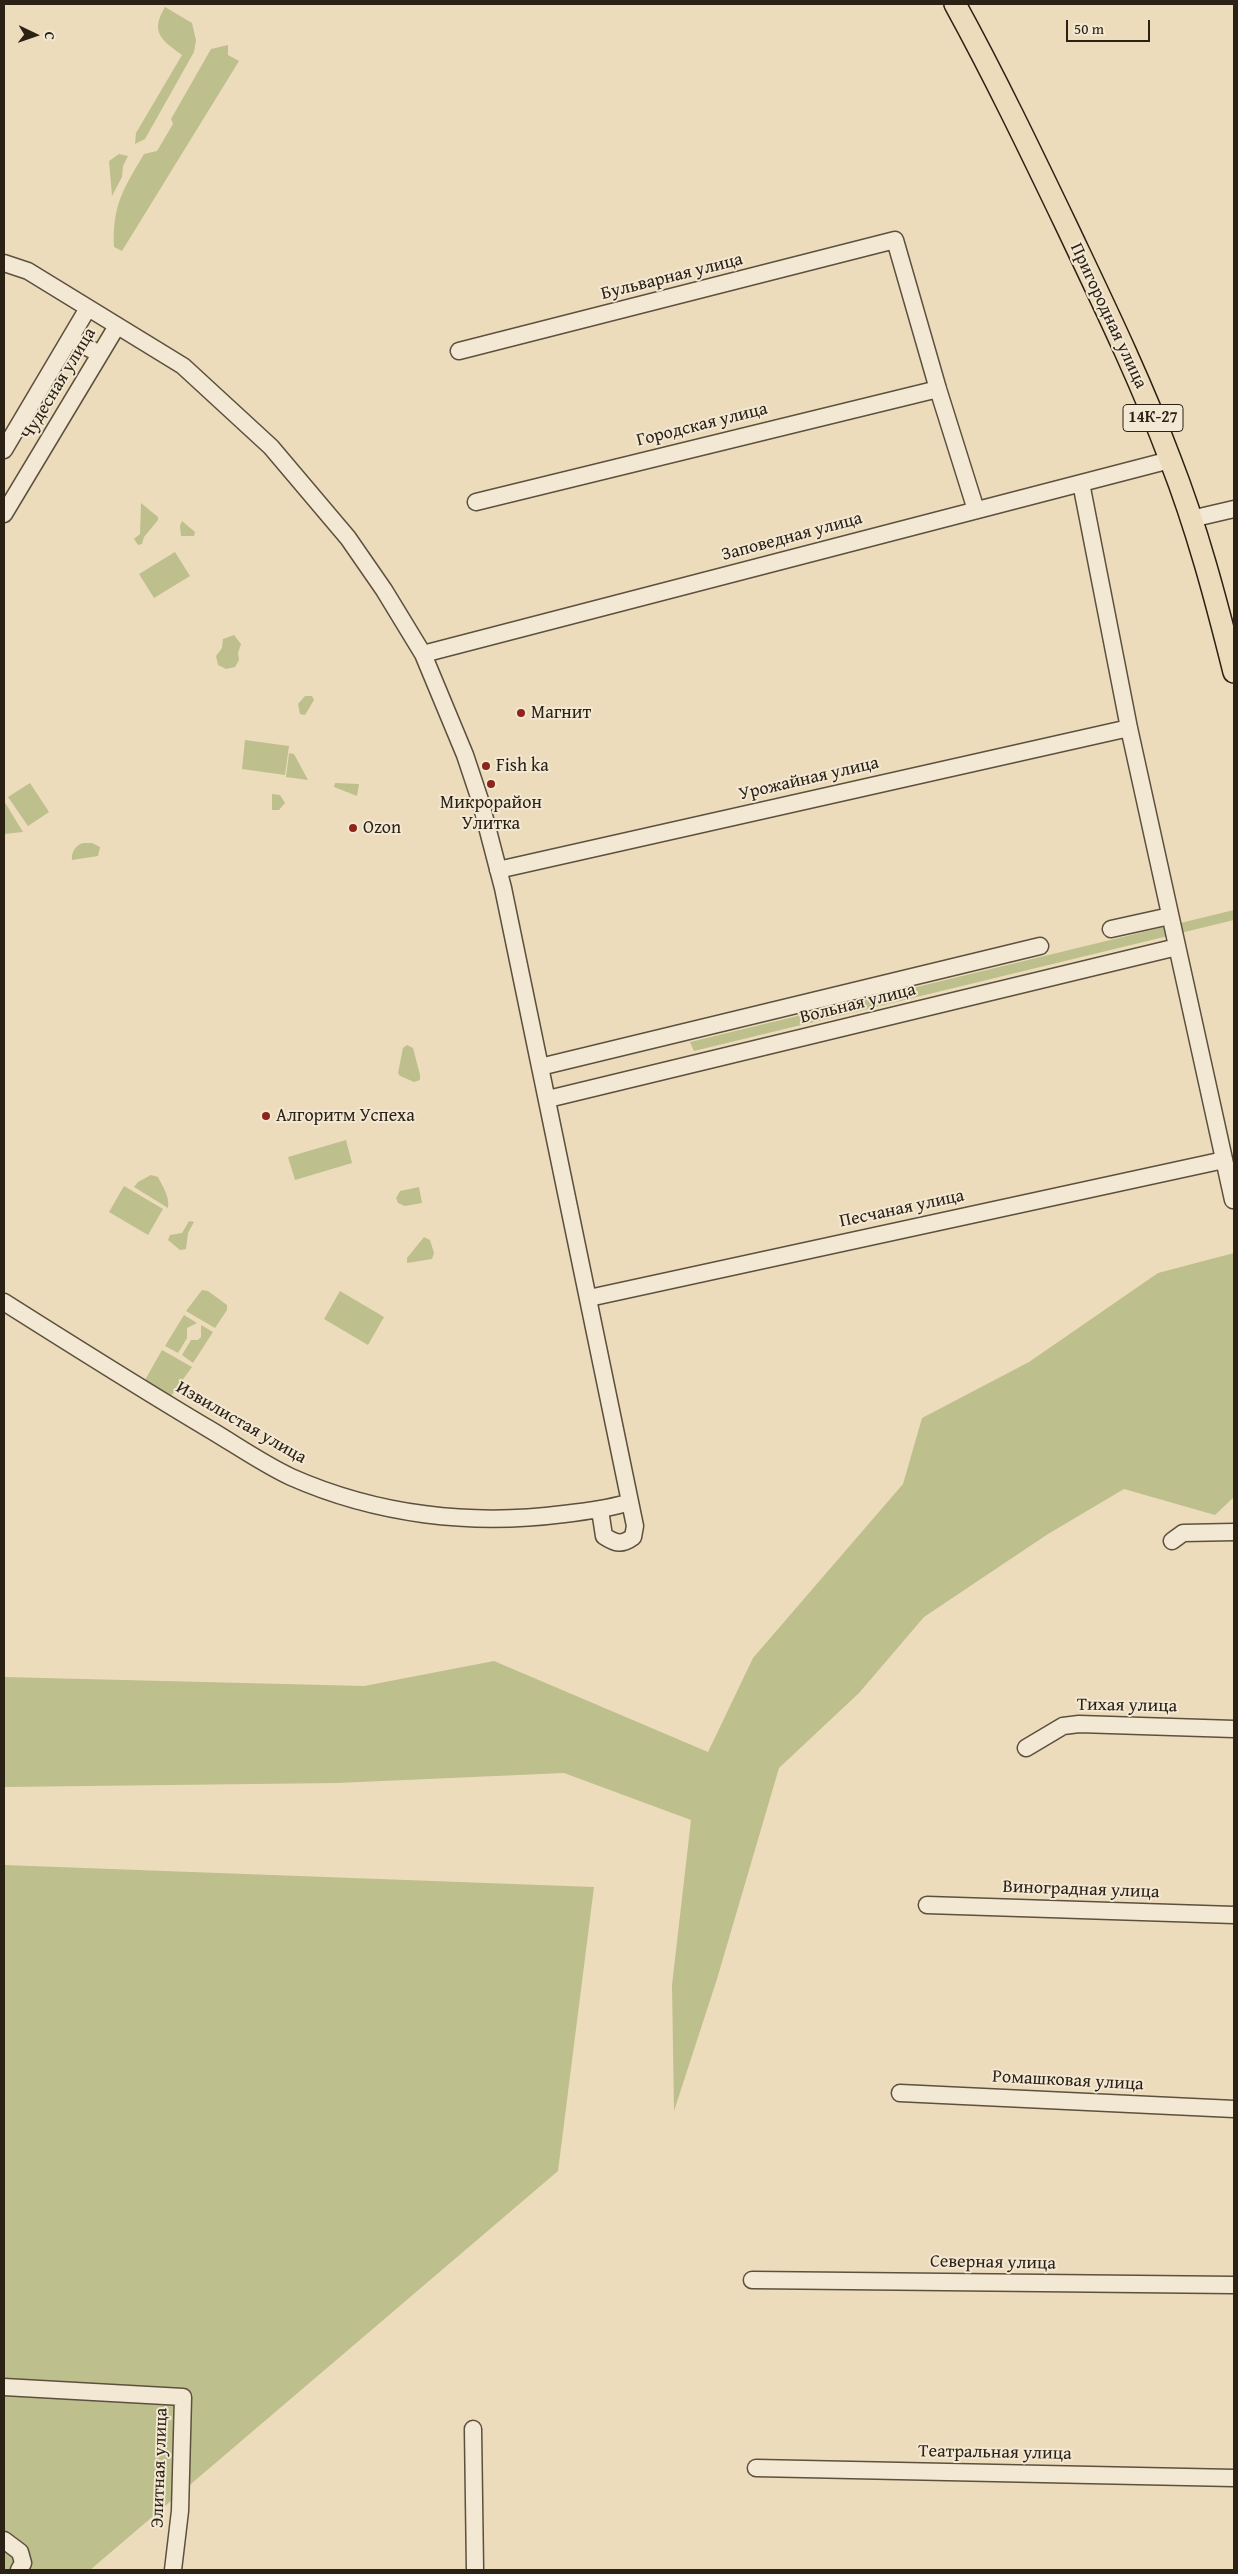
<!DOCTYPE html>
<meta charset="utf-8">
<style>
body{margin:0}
#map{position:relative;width:1238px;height:2574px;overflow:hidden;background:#eddcbb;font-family:"Gentium Book Plus",serif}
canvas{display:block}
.frame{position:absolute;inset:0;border:5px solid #2b2115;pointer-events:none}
.north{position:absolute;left:10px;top:10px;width:50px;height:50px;-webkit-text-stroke:4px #f3e8d3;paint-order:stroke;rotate:93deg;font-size:14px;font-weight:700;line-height:20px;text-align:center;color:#2b2115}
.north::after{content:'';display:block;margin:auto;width:18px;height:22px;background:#2b2115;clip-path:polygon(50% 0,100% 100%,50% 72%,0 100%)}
.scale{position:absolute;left:1066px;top:20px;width:84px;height:22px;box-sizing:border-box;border:2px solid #2b2115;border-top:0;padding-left:6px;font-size:15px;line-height:18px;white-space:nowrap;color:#2b2115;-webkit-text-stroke:4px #f3e8d3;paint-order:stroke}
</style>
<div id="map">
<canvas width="1238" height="2574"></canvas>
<div class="frame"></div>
<div class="north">С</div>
<div class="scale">50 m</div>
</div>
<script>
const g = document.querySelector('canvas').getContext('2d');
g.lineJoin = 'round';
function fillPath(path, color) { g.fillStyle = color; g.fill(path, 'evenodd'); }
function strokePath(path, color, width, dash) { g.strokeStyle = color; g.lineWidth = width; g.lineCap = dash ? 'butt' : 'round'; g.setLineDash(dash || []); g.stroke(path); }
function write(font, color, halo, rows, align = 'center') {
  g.font = font + ' "Gentium Book Plus",serif'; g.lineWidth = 4; g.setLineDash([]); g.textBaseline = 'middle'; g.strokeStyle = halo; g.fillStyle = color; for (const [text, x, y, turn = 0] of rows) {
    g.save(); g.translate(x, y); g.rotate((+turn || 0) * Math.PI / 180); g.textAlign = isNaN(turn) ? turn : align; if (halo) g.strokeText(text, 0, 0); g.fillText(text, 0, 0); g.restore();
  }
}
fillPath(new Path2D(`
 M165,7L192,23L196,40L194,52L145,139L135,144L136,133L182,55C163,41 149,33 165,7Z
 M228,45V55L239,61L122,251L114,247C112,205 124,188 144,154L157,151L173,124L171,119L211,49Z
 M119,154L128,156L123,166L122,177L112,196L109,161Z
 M141,503L158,517V520L144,537L142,544L138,545L134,539L140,534Z
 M182,521L195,532L194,536H181L180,526Z
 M175,552L190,576L154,598L139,574Z
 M234,635L241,644L238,653L239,660L235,667L226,669L218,665L216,656L222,648L223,639Z
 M305,696H312L314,700L305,715L300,714L298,704Z
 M245,740L289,746L285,775L242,769Z
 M289,753L294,754L308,780L286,777Z
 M30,783L49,812L28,826L8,797Z
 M335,783L359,784L357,796L334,787Z
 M272,794L280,795L285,803L279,810H272Z
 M4,801L23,832L4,834Z
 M83,843H92L100,847L98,856L72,860C71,852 76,845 83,843Z
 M1234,910V920L694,1051L690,1042Z
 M407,1045L413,1048L420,1075V1080L414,1082L400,1076L398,1073L403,1048Z
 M346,1140L352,1163L295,1180L288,1157Z
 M151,1175L158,1177C163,1187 170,1197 168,1208L134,1187L138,1182Z
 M124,1186L163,1209L148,1235L109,1212Z
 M419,1187L422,1203L405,1206L398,1203L396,1198L400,1191Z
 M189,1221L194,1222L188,1233L186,1249L180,1250L168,1240L170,1235L182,1233Z
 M424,1237L430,1240L434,1253L432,1259L407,1263V1258Z
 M1234,1253V1497L1215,1515L1124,1489L1048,1534L924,1617L859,1693L779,1768L717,1979L674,2111L672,1985L691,1820L564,1773L337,1783L4,1787V1677L364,1686L494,1661L708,1752L753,1658L903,1484L922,1418L1029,1362L1158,1273Z
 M202,1290L208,1291L227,1305V1310L215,1328L186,1311Z
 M340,1291L384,1317L368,1345L324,1319Z
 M184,1315L197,1323L187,1328V1338L178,1353L165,1346Z
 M201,1325L213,1332L193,1363L182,1355L191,1340H198L201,1337Z
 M162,1350L192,1367L171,1396L146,1384L145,1380Z
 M4,1865L594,1887L558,2171L90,2570H4Z`), '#bdbf8c');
const minor = new Path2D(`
 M4,263L28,271L183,366L271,447L348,538L384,590L423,654L465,755L480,800L503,888L635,1526L633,1537C622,1545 616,1544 604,1536L600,1510
 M71,339L100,354
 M459,351L895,240L938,389L976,510
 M4,450L88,308
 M1081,483L1129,728L1233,1200
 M476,502L938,389
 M4,514L117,326
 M1191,519L1234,509
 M423,654L1170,460
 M498,870L1129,728
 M1111,929L1170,916
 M540,1067L1040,946
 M548,1099L1177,947
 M589,1298L1224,1160
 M4,1302C72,1345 140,1388 209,1429C236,1445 263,1464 291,1477C377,1515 471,1526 564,1514C587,1511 609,1509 630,1502
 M1172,1541L1183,1533L1234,1532
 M1026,1748L1063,1726L1079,1724L1234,1729
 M927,1905L1234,1915
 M900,2093L1234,2109
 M752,2280L1234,2285
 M4,2387L183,2397L180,2511L173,2570
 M473,2429L475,2570
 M756,2468L1234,2478
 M4,2540L20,2552L23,2563L19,2570`);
const major = new Path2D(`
 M955,4C995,77 1031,152 1067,227C1103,303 1140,379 1170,459C1197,528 1216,600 1234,672`);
strokePath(minor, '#5c503e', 19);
strokePath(major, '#2b2115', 24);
strokePath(minor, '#f3e8d3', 16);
strokePath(major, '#eddcbb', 21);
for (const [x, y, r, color] of [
 [521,713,5,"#8f2418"],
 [486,766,5,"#8f2418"],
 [491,784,5,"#8f2418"],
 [353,828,5,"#8f2418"],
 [266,1116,5,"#8f2418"]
]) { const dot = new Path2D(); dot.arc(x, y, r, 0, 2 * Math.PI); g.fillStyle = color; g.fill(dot); strokePath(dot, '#f3e8d3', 2); }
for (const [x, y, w] of [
 [1153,418,60]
]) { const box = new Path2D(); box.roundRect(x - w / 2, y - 13.5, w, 27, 4); g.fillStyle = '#f3e8d3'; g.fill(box); strokePath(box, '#2b2115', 1); }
write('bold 16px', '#2b2115', null, [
 ["14К-27",1153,418]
]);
write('18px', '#2b2115', '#f3e8d3', [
 ["Бульварная улица",672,277,-14],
 ["Пригородная улица",1108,316,65],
 ["Чудесная улица",59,384,-59],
 ["Городская улица",702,425,-14],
 ["Заповедная улица",792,537,-15],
 ["Урожайная улица",809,779,-13],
 ["Вольная улица",858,1004,-14],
 ["Песчаная улица",902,1209,-12],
 ["Извилистая улица",241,1423,30],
 ["Тихая улица",1127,1706,1],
 ["Виноградная улица",1081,1890,2],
 ["Ромашковая улица",1068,2081,3],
 ["Северная улица",993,2263,1],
 ["Театральная улица",995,2453,1],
 ["Элитная улица",160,2468,-88]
]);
write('18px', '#2b2115', '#f3e8d3', [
 ["Магнит",531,713],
 ["Fish ka",496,766],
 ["Микрорайон",491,803,"center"],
 ["Улитка",491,824,"center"],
 ["Ozon",363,828],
 ["Алгоритм Успеха",276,1116]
], 'left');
</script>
